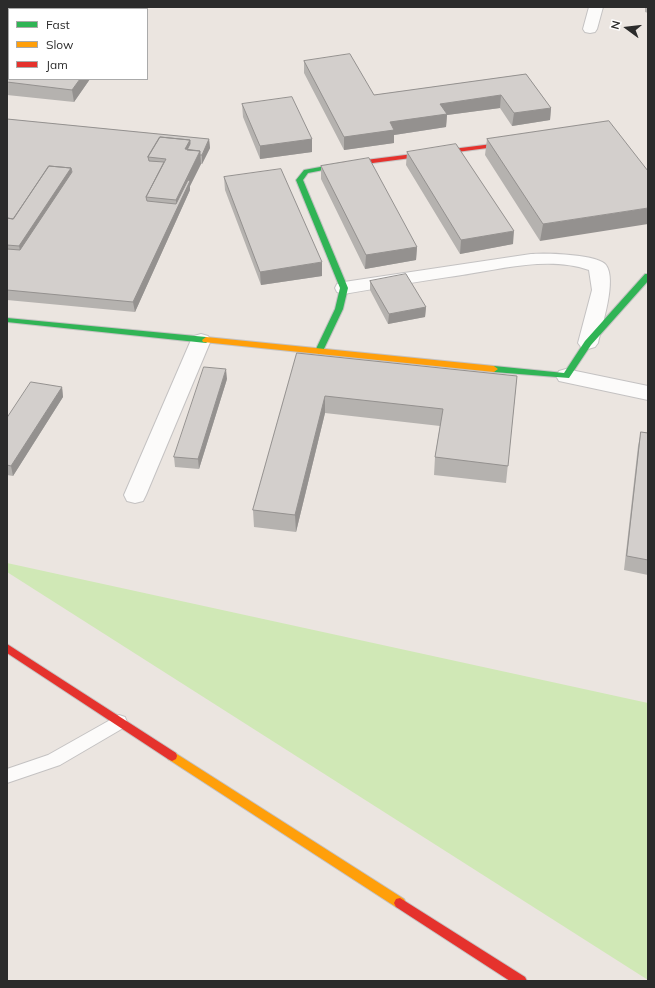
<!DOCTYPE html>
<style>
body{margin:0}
#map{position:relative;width:655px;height:988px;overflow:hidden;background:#ebe5e0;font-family:Mulish,sans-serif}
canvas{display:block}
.frame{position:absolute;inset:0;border:8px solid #2b2b2b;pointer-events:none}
.legend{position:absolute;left:8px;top:8px;width:140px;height:72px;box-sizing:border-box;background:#fff;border:1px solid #aaa;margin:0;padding:5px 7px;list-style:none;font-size:12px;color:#2b2b2b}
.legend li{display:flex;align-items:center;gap:8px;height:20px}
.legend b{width:20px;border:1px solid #aaa}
.north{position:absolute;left:607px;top:8px;width:40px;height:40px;-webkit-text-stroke:3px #fff;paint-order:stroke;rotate:285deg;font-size:11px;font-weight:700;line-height:16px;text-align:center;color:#2b2b2b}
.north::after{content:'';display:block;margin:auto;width:14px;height:18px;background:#2b2b2b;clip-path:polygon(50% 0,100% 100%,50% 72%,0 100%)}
</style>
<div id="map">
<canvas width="655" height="988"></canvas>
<div class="frame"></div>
<ul class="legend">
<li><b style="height:5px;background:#30b455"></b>Fast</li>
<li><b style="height:5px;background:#ff9f0a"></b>Slow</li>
<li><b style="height:5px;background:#e5322d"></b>Jam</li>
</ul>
<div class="north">N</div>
</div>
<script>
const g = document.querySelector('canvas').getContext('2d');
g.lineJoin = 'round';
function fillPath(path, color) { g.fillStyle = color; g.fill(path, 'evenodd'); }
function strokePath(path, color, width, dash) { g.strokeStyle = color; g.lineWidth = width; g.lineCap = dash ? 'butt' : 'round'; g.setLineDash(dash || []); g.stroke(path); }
fillPath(new Path2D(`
 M7,563L648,703V980L7,572Z`), '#d0e8b6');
const lane = new Path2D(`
 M119,715L125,717L127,722L125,727L60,765L7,783V769L48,755Z`);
const street = new Path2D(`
 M589,7H603L597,29L595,32L590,33L585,32L583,29Z
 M531,254C545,253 598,254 606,265C617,280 602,325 598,343L595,347L588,349L581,347L578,343L592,290L589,270C549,256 502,269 462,275C423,281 383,287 344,294L337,292L335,288L337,284L344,282Z
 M201,334L208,336L211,340L146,495L143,501L135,503L127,501L124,495L191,340L194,336Z
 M566,369L648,386V400L559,381L556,376L559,371Z`);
const fast = new Path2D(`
 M342,163L344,164V166L308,173L303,180L348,288L343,309L323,351L319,354L315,351L335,309L340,288L296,180L304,170Z
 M645,274H648V281L591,345L569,378L494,372L490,369L494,366L564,373L585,341Z
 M7,318L206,337L210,340L206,343L7,322Z`);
const slow = new Path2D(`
 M206,337L494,366L498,369L494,372L203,342L202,340Z
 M172,751L404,899L406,903L404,907L400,908L396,907L168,759L167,756L168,753Z`);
const jam = new Path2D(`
 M516,141L518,142V144L342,167L339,165L342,163Z
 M7,644L176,753L177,756L176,759L172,761L168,759L7,653Z
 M400,898L525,977L527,981H510L396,907L394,903L396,899Z`);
strokePath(lane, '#c4c2c2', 2);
strokePath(street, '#c4c2c2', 2);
strokePath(fast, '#c4c2c2', 2);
strokePath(slow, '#c4c2c2', 2);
strokePath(jam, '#c4c2c2', 2);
fillPath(lane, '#fcfbfa');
fillPath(street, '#fcfbfa');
fillPath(fast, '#30b455');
fillPath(slow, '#ff9f0a');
fillPath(jam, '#e5322d');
fillPath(new Path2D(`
 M645,7H648V13L645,12Z
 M7,55L90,79L74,102L7,95Z
 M304,61L374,95L526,74L551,108L550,120L512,126L500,108L447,115L446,127L394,135V143L344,150L304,73Z
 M242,104L312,139V152L260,159L243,117Z
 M7,119L209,139L210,148L202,164H201L190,186V190L135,312L7,300Z
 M609,121L540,241L485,155L487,139Z
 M407,152L513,244L460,254L406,165Z
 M321,166L417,247L416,260L365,269L321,179Z
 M224,177L322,276L261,285L225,190Z
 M370,281L426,307L425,317L388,324L370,290Z
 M297,353L517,376L506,483L434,475L435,457L440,426L325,413L296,532L254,527L253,510Z
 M227,379L199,469L175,467L174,457Z
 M62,387L63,397L13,476L7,475V418Z
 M641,432L648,433V575L624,570L638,446Z`), '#b5b2af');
fillPath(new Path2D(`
 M80,79H90L74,102L72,90Z
 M501,95L500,108L447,115L446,127L394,135V143L344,150V137L390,122L440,104Z
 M551,108L550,120L512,126L514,113Z
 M209,139L210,148L202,164V155Z
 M312,139V152L260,159V146Z
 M190,140L191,153L185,149Z
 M200,151L201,164L190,186V190L135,312L133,302L176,209V200Z
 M71,168L73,182L22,260L19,246Z
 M648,208V224L540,241L543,224Z
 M514,231L513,244L460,254L461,240Z
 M417,247L416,260L365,269L366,255Z
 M322,262V276L261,285L260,272Z
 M426,307L425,317L388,324L389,314Z
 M226,369L227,379L199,469L198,459Z
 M62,387L63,397L13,476L11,466Z
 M325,396V413L296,532L295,515Z`), '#94918f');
const building = new Path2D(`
 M9,53V79H80L72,90L7,82V55Z
 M350,54L374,95L526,74L551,108L514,113L501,95L440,104L447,114L390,122L394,130L344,137L304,61Z
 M292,97L312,139L260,146L242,104Z
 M7,119L209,139L202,155H200V151L187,150L190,144V140L160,137L148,157L149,161L164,162L146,197L147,201L176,204L188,180L190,181L133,302L7,290V249L20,250L72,172L71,168L49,166L13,219L7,218Z
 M609,121L648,171V208L543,224L487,139Z
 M160,137L190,140L185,149L200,151L176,200L146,197L166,159L148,157Z
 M456,144L514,231L461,240L407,152Z
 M369,158L417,247L366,255L321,166Z
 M49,166L71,168L19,246L7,245V218L13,219Z
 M281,169L322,262L260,272L224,177Z
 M406,274L426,307L389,314L370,281Z
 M297,353L517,376L508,466L435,457L443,409L325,396L295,515L253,510Z
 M204,367L226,369L198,459L174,457Z
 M31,382L62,387L11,466L7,465V418Z
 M641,432L648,433V560L627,556Z`);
fillPath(building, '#d3cfcc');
strokePath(building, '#94918f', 1);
</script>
